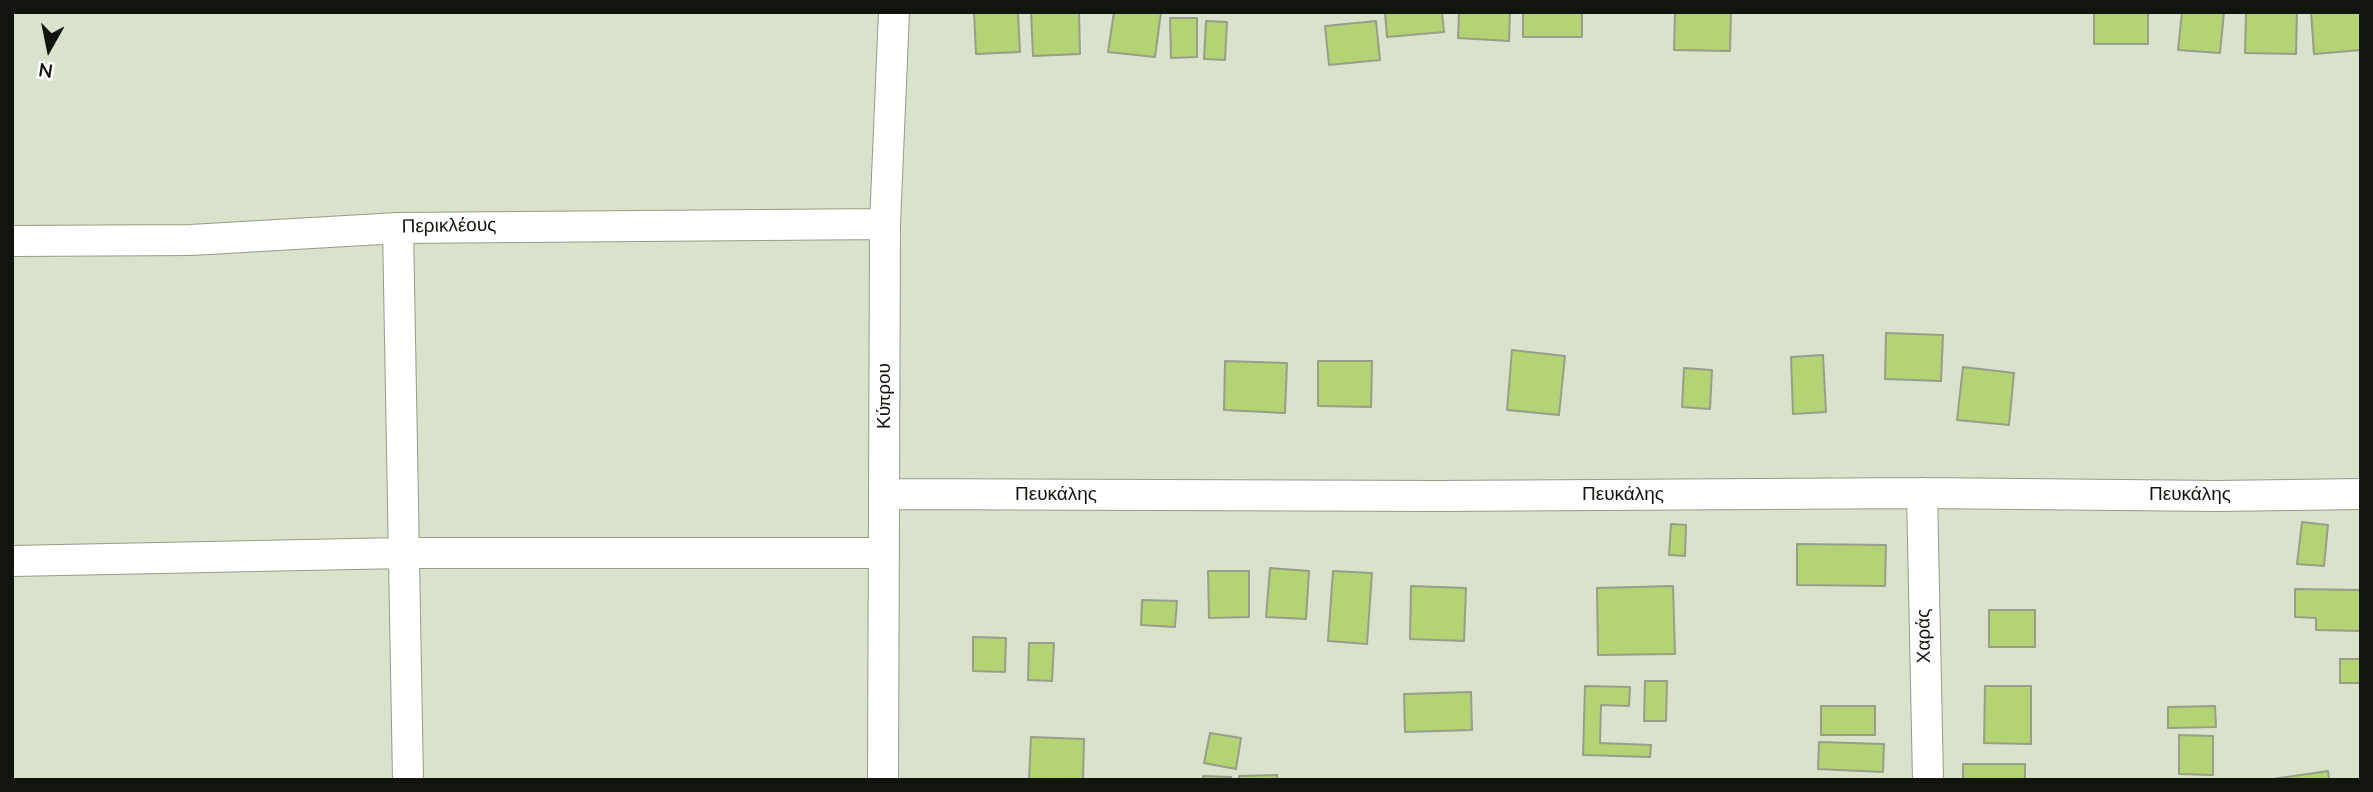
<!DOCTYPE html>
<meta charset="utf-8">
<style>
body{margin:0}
#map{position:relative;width:2373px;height:792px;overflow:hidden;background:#dae2cc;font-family:"Nunito Sans",sans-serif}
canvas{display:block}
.frame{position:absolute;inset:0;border:14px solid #12150d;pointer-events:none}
.north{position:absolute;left:14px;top:14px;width:70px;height:70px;-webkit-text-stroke:5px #fff;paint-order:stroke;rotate:189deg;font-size:19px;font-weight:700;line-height:28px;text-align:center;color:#12150d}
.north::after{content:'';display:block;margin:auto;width:24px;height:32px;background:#12150d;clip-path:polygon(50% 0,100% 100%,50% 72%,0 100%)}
</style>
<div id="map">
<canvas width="2373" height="792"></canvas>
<div class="frame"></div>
<div class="north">N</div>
</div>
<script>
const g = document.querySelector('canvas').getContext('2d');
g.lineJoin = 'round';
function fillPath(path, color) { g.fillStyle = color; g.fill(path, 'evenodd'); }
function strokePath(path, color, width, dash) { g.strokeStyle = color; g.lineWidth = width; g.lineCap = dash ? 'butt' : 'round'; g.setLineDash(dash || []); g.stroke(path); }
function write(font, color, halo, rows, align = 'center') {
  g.font = font + ' "Nunito Sans",sans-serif'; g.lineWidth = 5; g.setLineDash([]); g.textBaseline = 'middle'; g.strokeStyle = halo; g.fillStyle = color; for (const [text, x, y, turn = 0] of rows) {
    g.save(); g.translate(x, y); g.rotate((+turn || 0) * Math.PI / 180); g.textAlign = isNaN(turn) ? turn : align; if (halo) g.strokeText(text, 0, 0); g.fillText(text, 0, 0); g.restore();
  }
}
const building = new Path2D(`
 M974,12H1018L1020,52L976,54Z
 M1031,12H1079L1080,54L1033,56Z
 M1114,12H1161L1155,57L1108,52Z
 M1385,12H1442L1444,32L1387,37Z
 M1459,12H1510L1509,41L1458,38Z
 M1523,12H1582V37H1523Z
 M1675,12H1731L1730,51L1674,50Z
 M2094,12H2148V44H2094Z
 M2182,12H2224L2220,53L2178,50Z
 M2246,12H2297L2296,54L2245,53Z
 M2311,12H2361V50L2314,54Z
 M1170,18H1197V57L1171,58Z
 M1206,21L1227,22L1225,60L1204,59Z
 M1376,21L1380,60L1329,65L1325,26Z
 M1886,333L1943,335L1941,381L1885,379Z
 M1512,350L1565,356L1559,415L1507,410Z
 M1823,355L1826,412L1793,414L1791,357Z
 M1225,361L1287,363L1285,413L1224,410Z
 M1318,361H1372L1371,407L1318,406Z
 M1963,367L2014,373L2009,425L1957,420Z
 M1684,368L1712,370L1710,409L1682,407Z
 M2302,522L2328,525L2324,566L2297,564Z
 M1671,524L1686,525L1685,556L1669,555Z
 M1797,544L1886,545L1885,586L1797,585Z
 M1270,568L1309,571L1306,619L1266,617Z
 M1208,571H1249V617L1209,618Z
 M1333,571L1372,573L1367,644L1328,641Z
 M1411,586L1466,588L1464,641L1410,639Z
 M1673,586L1675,654L1598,655L1597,588Z
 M2295,589L2361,590V631L2316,630V618L2295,617Z
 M1142,600L1177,601L1175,627L1141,625Z
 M1989,610H2035V647H1989Z
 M973,637L1006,638L1005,672L973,671Z
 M1029,643H1054L1052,681L1028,680Z
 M2340,659H2360V683H2340Z
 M1645,681H1667L1666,721H1644Z
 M1585,686L1630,687L1629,706L1601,705L1600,743L1651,745L1650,757L1583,755Z
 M1985,686H2031V744L1984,743Z
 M1471,692L1472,730L1405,732L1404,694Z
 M1821,706H1875V735H1821Z
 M2215,706L2216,727L2168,728V707Z
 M1210,733L1241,738L1236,769L1204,763Z
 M2179,735L2213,736V775L2179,774Z
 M1031,737L1084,739L1083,780H1029Z
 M1819,742L1884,744L1883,772L1818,769Z
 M1963,764H2025V780H1963Z
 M2328,771L2329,780H2266Z
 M1277,775L1278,780H1239V776Z
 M1203,776L1231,777V780H1203Z`);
fillPath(building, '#b5d274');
strokePath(building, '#979e89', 2);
const street = new Path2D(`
 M398,228L408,780
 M12,241L191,240L398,228L885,224
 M1922,493L1928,780
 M884,494L1438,496L1922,493L2218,496L2361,494
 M12,561L403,553H884
 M883,780L885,224L894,12`);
strokePath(street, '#959c87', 32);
strokePath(street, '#fff', 30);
write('19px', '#12150d', '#fff', [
 ["Περικλέους",449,227,-1],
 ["Κύπρου",885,396,-90],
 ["Πευκάλης",1056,495],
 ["Πευκάλης",1623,495],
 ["Πευκάλης",2190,495],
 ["Χαράς",1925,636,-91]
]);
</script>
